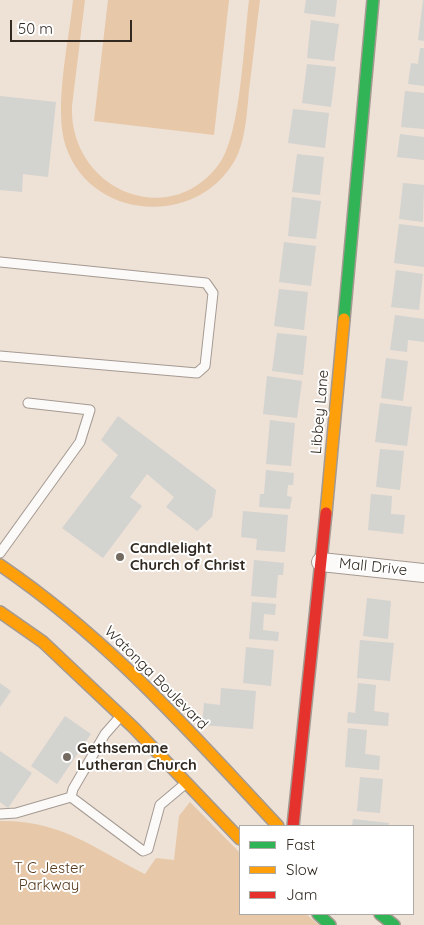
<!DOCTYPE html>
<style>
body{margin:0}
#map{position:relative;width:424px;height:925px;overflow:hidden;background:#eee1d6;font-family:Quicksand,sans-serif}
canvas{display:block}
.legend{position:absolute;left:239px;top:825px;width:175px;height:90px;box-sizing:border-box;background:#fff;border:1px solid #adaaa6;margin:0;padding:6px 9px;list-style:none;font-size:15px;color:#322a21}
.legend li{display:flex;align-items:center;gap:10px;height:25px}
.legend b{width:25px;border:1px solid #adaaa6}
.scale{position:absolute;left:10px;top:20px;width:122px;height:22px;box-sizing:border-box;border:2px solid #322a21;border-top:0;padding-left:6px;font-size:15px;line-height:18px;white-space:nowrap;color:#322a21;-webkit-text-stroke:4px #fff;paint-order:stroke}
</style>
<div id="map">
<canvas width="424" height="925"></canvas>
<ul class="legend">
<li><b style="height:6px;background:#30b455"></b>Fast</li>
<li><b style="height:6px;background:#ff9f0a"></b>Slow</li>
<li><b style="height:6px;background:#e5322d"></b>Jam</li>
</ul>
<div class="scale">50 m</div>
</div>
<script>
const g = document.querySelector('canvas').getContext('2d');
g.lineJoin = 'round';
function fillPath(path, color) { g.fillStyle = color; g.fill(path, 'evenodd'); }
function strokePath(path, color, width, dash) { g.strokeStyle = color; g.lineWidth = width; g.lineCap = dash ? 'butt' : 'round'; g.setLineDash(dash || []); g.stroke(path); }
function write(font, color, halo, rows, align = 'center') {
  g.font = font + ' Quicksand,sans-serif'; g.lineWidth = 4; g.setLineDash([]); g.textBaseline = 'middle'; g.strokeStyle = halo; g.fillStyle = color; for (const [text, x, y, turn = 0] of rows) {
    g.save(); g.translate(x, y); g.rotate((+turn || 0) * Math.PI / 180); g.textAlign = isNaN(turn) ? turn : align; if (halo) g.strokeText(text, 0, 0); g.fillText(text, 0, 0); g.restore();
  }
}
fillPath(new Path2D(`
 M73,0H85L72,106C69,191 173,233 221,161C241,130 244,39 249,0H260C256,30 253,60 249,90C247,111 246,134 238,154C204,227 93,224 66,147C53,109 69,41 73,0Z
 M108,0H229L214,135L94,121Z
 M190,802L240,853V914H306L319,925H0V821C61,820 93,848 145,874L156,858L174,860L179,816Z`), '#e7c8a9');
fillPath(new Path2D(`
 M306,0H337L335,17L304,13Z
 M423,0H424V41L418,40Z
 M311,20L339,24L334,61L307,58Z
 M420,48H424V86L408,84L411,63L418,64Z
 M307,64L336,67L331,107L302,103Z
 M405,91L424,93V129L401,127Z
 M0,96L56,102L48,177L23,174L22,192L0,190Z
 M293,109L329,113L325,148L288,143Z
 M400,134L424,137V160L397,157Z
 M297,154L324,157L320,195L292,192Z
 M403,183L424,185L423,222L399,219Z
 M292,197L321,201L316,239L288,236Z
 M399,224L424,227V267L394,263Z
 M284,242L316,246L311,286L279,282Z
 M396,270L423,274L419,310L391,307Z
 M279,289L308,292L304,330L274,326Z
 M395,315L424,319V342L408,340L407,352L390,350Z
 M277,333L307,336L303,375L272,371Z
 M386,358L408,361L403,401L381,398Z
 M267,376L302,381L297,418L263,414Z
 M380,403L412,407L407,446L375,442Z
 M118,416L216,490L212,517L197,531L166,507L174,497L147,474L130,497L142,506L103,558L62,528L118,455L101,440Z
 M270,420L295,423L291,466L266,464Z
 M380,449L404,451L400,490L376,487Z
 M266,470L294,473L293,485H288L287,496L292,497L290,509L259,507L260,494H264Z
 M371,494L392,496L391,514L405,515L403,534L368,530Z
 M243,511L288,515L285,552L256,550L257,539L241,537Z
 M254,560L284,563L283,575H278L276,598L251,596Z
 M367,598L391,601L388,639L363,636Z
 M252,602L276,604L275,615L264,614L263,630L279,632L278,641L249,639Z
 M360,640L394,643L390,681L357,678Z
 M246,647L274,650L271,686L243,683Z
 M0,683L11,691L0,707Z
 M358,683L376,685L374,711L389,713L388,726L347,723L348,712L355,713Z
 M221,688L256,691L253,729L202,725L204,703L220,705Z
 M65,716L91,734L57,784L31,766Z
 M348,728L367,730L365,754L380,756L379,770L345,767Z
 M0,751L32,773L8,808L0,802Z
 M360,777L383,779L380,813L357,811Z
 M353,819L389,823L388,826H352Z`), '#d3d3d0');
const lane = new Path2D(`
 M0,262L206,283L213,293L205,366L197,373L0,356
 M0,553L80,442L90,410L28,403
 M71,797L143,851L148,849L160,805L185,784
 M71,797L73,789L105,734L120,717
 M0,814L16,813L71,797`);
const street = new Path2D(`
 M321,562L424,573`);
const fast = new Path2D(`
 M344,319L373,0
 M318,914L330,925
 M380,914L394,925`);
const slow = new Path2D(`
 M326,513L344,319
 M0,565C110,640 188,730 278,826
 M0,612L43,642L134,728L240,839`);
const jam = new Path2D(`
 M293,826L326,513`);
strokePath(lane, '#a49a92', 11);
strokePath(street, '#a49a92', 20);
strokePath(fast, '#a49a92', 14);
strokePath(slow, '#a49a92', 14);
strokePath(jam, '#a49a92', 14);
strokePath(lane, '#fcfaf9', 9);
strokePath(street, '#fcfaf9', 18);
strokePath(fast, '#30b455', 11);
strokePath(slow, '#ff9f0a', 11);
strokePath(jam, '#e5322d', 11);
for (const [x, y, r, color] of [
 [120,557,5,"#746a60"],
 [67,757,5,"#746a60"]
]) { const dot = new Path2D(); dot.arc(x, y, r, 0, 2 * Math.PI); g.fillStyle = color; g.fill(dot); strokePath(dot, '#fff', 2); }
write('15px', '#322a21', '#fff', [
 ["Libbey Lane",320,412,-85],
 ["Mall Drive",373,567,6],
 ["Watonga Boulevard",156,678,45]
]);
write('bold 15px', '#322a21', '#fff', [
 ["Candlelight",130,548],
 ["Church of Christ",130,565],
 ["Gethsemane",77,748],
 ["Lutheran Church",77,765]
], 'left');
write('15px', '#56391a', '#fff', [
 ["T C Jester",49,868],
 ["Parkway",49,885]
]);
</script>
